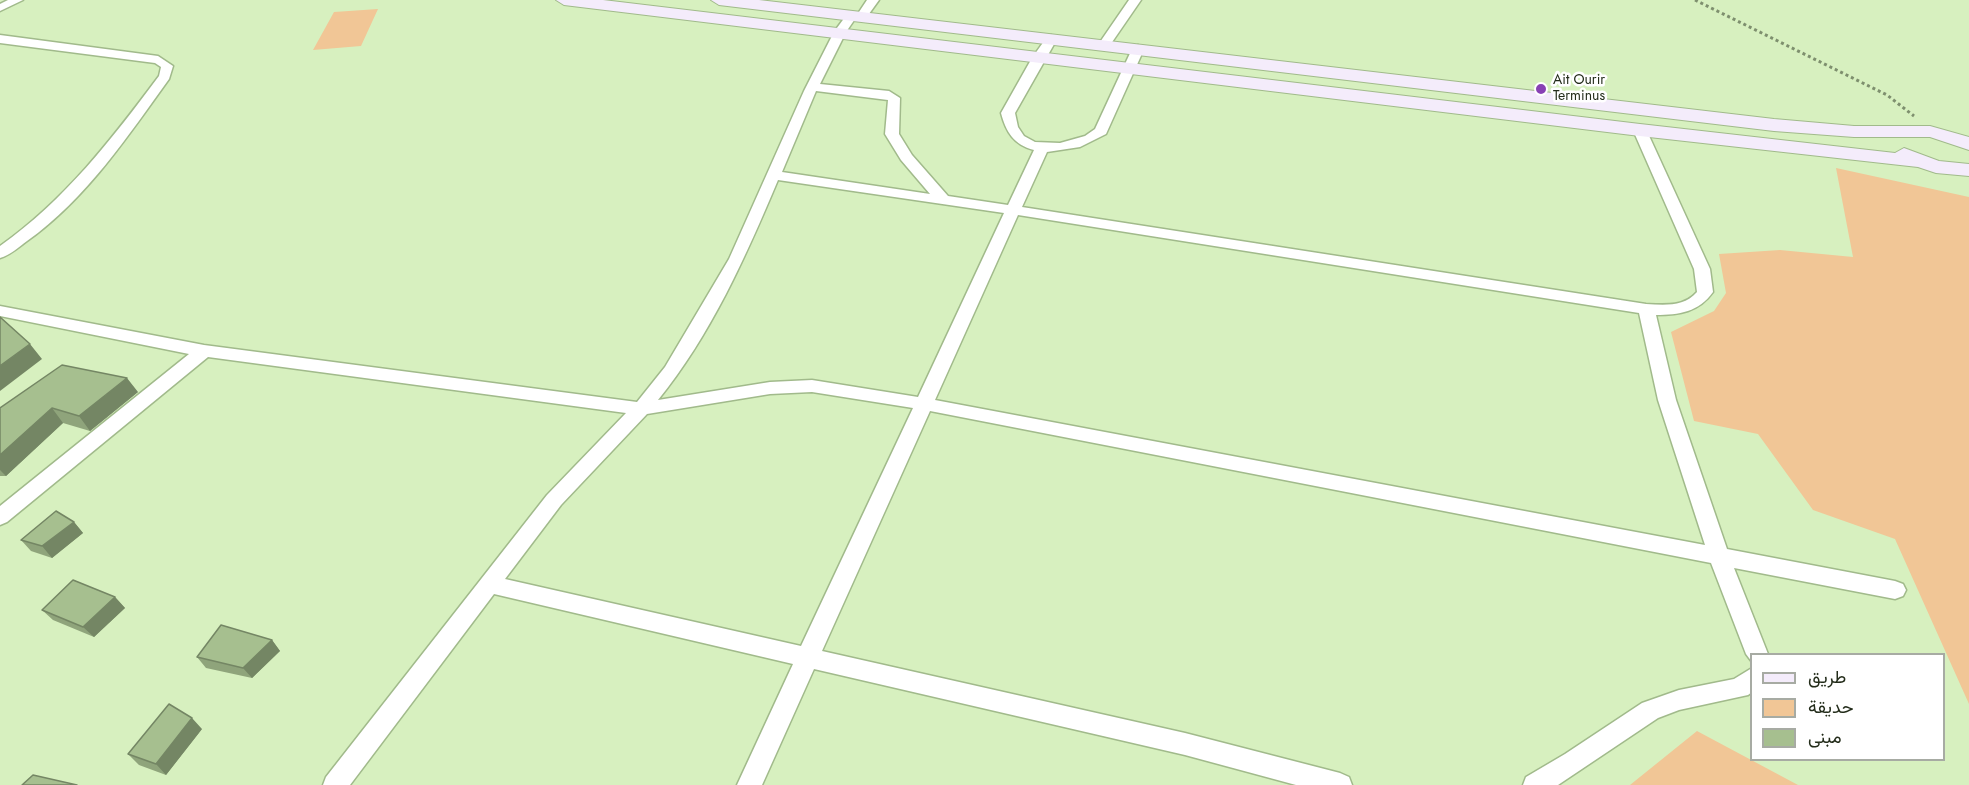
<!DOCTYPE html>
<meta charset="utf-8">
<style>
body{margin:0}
#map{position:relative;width:1969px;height:785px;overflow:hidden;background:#d7f0bf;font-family:Jost,Vazirmatn,sans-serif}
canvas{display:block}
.legend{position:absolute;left:1750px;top:653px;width:195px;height:108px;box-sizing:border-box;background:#fff;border:2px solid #a7aba3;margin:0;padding:8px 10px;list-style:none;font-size:18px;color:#232c1a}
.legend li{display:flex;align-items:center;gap:12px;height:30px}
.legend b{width:30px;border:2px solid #a7aba3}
</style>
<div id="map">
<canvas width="1969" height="785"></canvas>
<ul class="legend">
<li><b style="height:8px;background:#f4ecfb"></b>طريق</li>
<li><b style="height:16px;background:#f1c696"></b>حديقة</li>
<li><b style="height:16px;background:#a6bf8f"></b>مبنى</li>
</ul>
</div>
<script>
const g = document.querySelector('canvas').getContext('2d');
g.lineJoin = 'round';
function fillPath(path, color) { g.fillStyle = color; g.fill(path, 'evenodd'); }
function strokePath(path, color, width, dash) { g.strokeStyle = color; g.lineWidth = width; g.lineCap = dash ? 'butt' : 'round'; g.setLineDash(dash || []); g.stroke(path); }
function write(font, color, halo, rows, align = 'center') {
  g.font = font + ' Jost,sans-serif'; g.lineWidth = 5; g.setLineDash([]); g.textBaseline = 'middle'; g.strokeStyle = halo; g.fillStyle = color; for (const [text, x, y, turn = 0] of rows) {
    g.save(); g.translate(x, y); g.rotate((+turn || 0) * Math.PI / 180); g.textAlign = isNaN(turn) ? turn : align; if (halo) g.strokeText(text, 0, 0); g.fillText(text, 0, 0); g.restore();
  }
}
fillPath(new Path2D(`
 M378,9L361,46L313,50L334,12Z
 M1836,168L1969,197V704L1895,539L1813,510L1758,434L1694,421L1671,332L1714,311L1726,293L1719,254L1780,250L1853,257Z
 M1697,731L1798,785H1630Z`), '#f1c696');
const minor = new Path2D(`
 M8,0H23L0,11V4Z
 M867,0H879L866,18L857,16L846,32L820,84L889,91L900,98L899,134L912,155L948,196L1008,205L1034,150C1014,145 1006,132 1001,113L1032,58L1047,37L1051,35L1057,39L1015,113L1018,127L1024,136L1035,142L1060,143L1085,136L1095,129L1132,49L1138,45L1144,49L1106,134L1080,147L1047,152L1022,207L1646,304C1665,305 1684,307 1697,292L1694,269L1633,130L1640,126L1645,127L1710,269L1713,292C1699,312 1679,315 1656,315L1676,400L1727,549L1895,581L1903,584L1906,590L1903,596L1895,599L1734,568L1768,654H1752V662L1746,654L1711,563L930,411L822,651L1185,733L1340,773L1349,777L1352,785H1296L1185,755L814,669L762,785H737L793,664L494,594L350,785H323L326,777L547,495L626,413L208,357L7,522L0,525V506L189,354L0,316V306L204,345L637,402L665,367L729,259L804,91L834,32L848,13L857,15ZM816,91L888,100L885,134L901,160L930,194L782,172ZM778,180L1004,213L918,397L812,380L770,382L658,400C711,335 746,256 778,180ZM1018,215L1639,313L1658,400L1705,545L935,400ZM812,392L913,408L801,646L505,579L561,505L647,414L770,394Z
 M1129,0H1141L1108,48H1100L1098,45Z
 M0,35L158,56L173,66L169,79C128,136 86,199 27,241C19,247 10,255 0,258V246C65,200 112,139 159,76L161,67L155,63L0,43Z
 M1752,668V692L1748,695L1679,710L1658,718L1558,785H1523L1526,777L1565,754L1642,703L1679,690L1734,679Z`);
const secondary = new Path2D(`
 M556,0H603L1640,124L1895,153L1904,148L1939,161L1969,164V176L1936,173L1918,167L1640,136L564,5Z
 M711,0H759L1774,119L1854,126H1930L1969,137V150L1930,137H1854L1774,131L719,5Z`);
strokePath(minor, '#a1ba8b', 3);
strokePath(secondary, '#a1ba8b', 2);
strokePath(new Path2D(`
 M1695,0L1887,95L1914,116`), '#7e8f6e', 3, [3, 3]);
fillPath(minor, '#fff');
fillPath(secondary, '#f4ecfb');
fillPath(new Path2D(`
 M138,392L90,431L63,423L6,476H0V408Z
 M74,522L83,533L52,558L31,551L21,540Z
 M115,597L125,608L94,637L53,620L42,610Z
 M272,640L280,651L252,678L206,668L197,657Z
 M202,729L166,775L139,765L128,754Z`), '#8fa47b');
fillPath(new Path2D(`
 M30,344L42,359L0,391V366Z
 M127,378L138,392L90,431L79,416Z
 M52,408L63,423L6,476L0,470V455Z
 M74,522L83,533L52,558L42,546Z
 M115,597L125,608L94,637L83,627Z
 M272,640L280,651L252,678L243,668Z
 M192,718L202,729L166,775L156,764Z`), '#748664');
const building = new Path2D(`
 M0,317L30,344L0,366Z
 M62,365L127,378L79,416L52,408L0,455V408Z
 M56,511L74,522L42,546L21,540Z
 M73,580L115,597L83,627L42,610Z
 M221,625L272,640L243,668L197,657Z
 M169,704L192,718L156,764L128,754Z
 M33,775L77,785H22Z`);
fillPath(building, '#a6bf8f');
strokePath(building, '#748664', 1.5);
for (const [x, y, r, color] of [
 [1541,89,6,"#8841b4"]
]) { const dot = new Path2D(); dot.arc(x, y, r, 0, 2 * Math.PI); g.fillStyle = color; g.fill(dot); strokePath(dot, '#fff', 2); }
write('14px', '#232c1a', '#fff', [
 ["Ait Ourir",1553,81],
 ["Terminus",1553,97]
], 'left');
</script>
